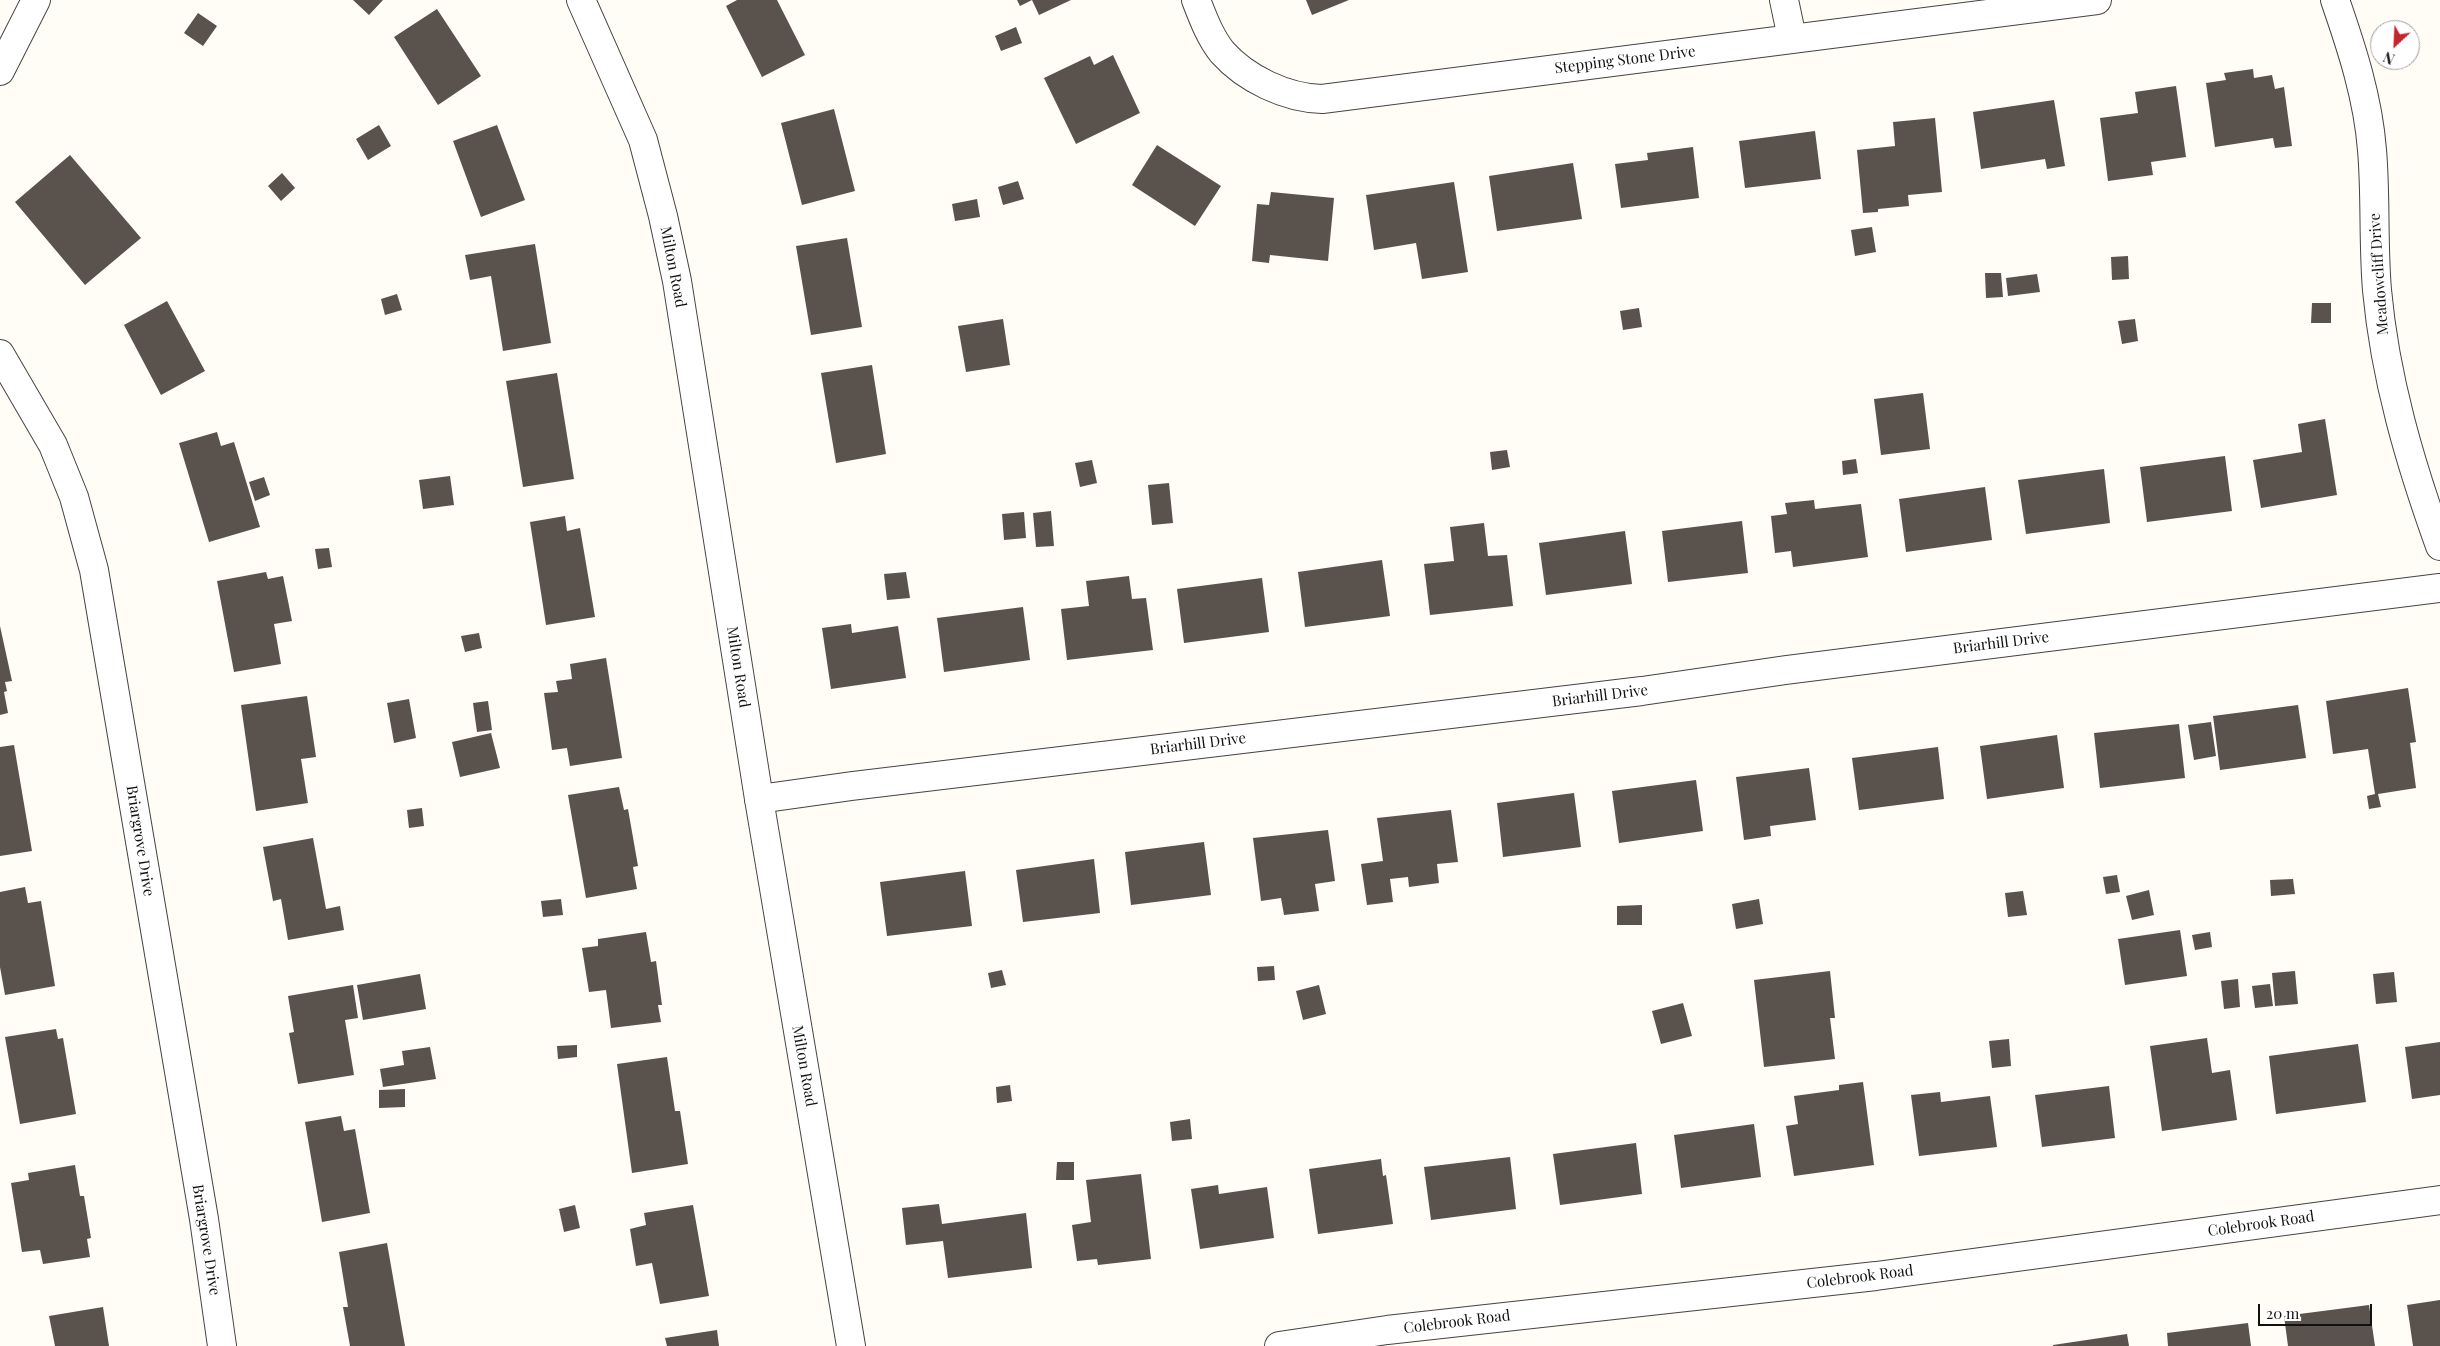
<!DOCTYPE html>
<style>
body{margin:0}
#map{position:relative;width:2440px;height:1346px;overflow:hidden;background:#fffdf5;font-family:"Playfair Display",serif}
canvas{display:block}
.north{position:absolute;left:2370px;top:20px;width:50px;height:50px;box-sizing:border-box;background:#fff;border:1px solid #a0a0a0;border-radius:50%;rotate:205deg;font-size:14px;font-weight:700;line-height:20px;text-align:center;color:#111}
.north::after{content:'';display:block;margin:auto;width:18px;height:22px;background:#c4262e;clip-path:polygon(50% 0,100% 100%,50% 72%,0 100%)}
.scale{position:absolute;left:2258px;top:1304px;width:114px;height:22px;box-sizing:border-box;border:2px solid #111;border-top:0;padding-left:6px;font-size:15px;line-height:18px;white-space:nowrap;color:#111;-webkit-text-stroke:4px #fff;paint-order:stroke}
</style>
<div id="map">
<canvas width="2440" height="1346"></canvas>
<div class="north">N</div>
<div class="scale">20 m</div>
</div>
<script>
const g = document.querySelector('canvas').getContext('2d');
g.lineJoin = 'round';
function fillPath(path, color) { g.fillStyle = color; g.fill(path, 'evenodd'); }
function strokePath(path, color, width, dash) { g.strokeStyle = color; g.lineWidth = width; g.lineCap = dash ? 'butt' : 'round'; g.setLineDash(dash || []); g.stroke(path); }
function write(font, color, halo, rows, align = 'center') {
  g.font = font + ' "Playfair Display",serif'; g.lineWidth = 5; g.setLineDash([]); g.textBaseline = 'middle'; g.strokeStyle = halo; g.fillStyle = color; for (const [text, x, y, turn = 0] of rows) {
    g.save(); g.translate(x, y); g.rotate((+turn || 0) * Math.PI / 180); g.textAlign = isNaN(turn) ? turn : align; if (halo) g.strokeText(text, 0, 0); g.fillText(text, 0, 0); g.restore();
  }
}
fillPath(new Path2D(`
 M353,0H383L369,15Z
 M737,0H777L805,55L762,77L726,6Z
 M1017,0H1071L1039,15L1032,0L1020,6Z
 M1306,0H1349L1312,15Z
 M437,9L481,76L438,105L394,37Z
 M198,13L217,26L203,46L184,33Z
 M1016,27L1022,43L1001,51L995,36Z
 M1113,55L1140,113L1076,144L1044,78L1090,56L1094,65Z
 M2253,69L2254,78L2272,75L2275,89L2284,87L2292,146L2275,148L2273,138L2215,147L2206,83L2226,80L2224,73Z
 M2176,86L2186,157L2151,162L2153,175L2108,181L2100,118L2138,113L2135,92Z
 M2054,100L2065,166L2047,169L2045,159L1981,169L1973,112Z
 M834,109L855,191L802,205L781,123Z
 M1935,118L1942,192L1908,195L1909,206L1878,209V212L1863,213L1857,150L1895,146L1893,122Z
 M379,125L391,146L368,160L356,139Z
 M497,125L525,200L481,217L453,141Z
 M1815,131L1821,179L1745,188L1739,141Z
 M1157,145L1221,186L1195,226L1132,185Z
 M1693,147L1699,198L1621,208L1615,164L1648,160L1647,153Z
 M70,155L141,238L85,285L15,202Z
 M1573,163L1582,219L1497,231L1489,176Z
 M282,173L295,188L281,201L268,186Z
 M1018,181L1024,199L1003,205L998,187Z
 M1454,182L1468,272L1422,279L1416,243L1374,250L1366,195Z
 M1271,192L1334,198L1328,261L1270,255L1269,263L1252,261L1257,204L1269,205Z
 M977,199L980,217L955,221L952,204Z
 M1872,227L1876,252L1855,256L1851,230Z
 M847,238L862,327L811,335L796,246Z
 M535,244L551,343L503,351L491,276L470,280L465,255Z
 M2128,256L2129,279L2112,280L2111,257Z
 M1985,273H2001L2003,297L1986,298Z
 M2037,274L2040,292L2008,296L2006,278Z
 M397,294L402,310L385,315L381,299Z
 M167,301L205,371L161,395L124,325Z
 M2312,303H2331V323H2311Z
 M1639,308L1642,327L1623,330L1620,311Z
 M1003,319L1010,365L966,372L958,326Z
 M2135,319L2138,341L2122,344L2118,321Z
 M872,365L886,454L836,463L821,373Z
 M557,373L574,479L523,487L506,381Z
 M1923,393L1930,449L1881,455L1874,399Z
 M2325,419L2337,495L2261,508L2253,460L2302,452L2298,424Z
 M217,432L221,446L234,442L260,527L209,542L179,443Z
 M1507,450L1510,467L1492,470L1490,452Z
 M2225,456L2232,511L2147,522L2140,467Z
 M1856,459L1858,473L1843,475L1842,461Z
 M1092,460L1097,483L1080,487L1075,463Z
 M2104,469L2110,523L2026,534L2018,480Z
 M450,476L454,505L423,509L419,480Z
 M264,477L270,495L255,501L249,482Z
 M1169,483L1173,523L1152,525L1148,485Z
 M1985,487L1992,540L1906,552L1899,499Z
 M1814,500L1815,509L1861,504L1868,557L1793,567L1791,551L1775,553L1771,516L1787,514L1785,503Z
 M1051,511L1054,546L1036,547L1033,513Z
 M1024,512L1026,538L1004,540L1002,514Z
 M565,516L567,531L580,528L595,617L546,625L530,522Z
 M1742,521L1748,573L1668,582L1662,531Z
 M1484,523L1488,556L1507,555L1513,606L1430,615L1424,564L1454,561L1450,527Z
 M1625,531L1632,584L1546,595L1539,543Z
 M329,548L332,567L318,569L315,549Z
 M1382,560L1390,616L1305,627L1298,572Z
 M266,572L268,579L283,576L292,621L274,624L281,664L234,672L217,581Z
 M906,572L910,598L887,600L884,574Z
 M1129,576L1132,599L1146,598L1153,650L1067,660L1061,609L1089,606L1086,581Z
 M1262,578L1269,632L1184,643L1177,589Z
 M1023,607L1030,660L944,672L937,618Z
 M851,624L852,633L898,626L906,678L831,689L822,628Z
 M0,626L12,681L5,682L7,691L4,692L8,713L0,715Z
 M479,633L482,648L465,652L461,636Z
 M606,658L622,758L570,766L567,748L552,750L544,693L558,692L556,681L572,679L570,664Z
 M2408,688L2416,742L2410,743L2416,788L2378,794L2381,807L2369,809L2367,796L2375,794L2368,749L2333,754L2326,701Z
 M307,696L316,757L301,759L308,803L256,811L241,705Z
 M409,699L416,738L394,743L387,703Z
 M488,701L492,730L477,732L473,703Z
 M2298,705L2306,758L2220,770L2213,716Z
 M2211,722L2216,756L2194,760L2188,725Z
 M2179,724L2185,778L2100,788L2094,733Z
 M491,733L500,768L460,777L452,742Z
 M2057,735L2064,788L1987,799L1980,746Z
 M14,745L32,851L0,856V747Z
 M1938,747L1944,799L1859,810L1852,758Z
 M1809,768L1816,820L1770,826L1771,836L1744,840L1736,777Z
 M1696,780L1703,831L1619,843L1612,791Z
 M619,787L624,810L628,809L638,866L633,867L637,889L586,898L568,795Z
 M1574,793L1581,847L1503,857L1497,803Z
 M422,808L424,826L409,828L407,810Z
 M1451,810L1458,862L1437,864L1439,883L1409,887L1408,877L1390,879L1393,902L1367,905L1361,864L1383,861L1377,818Z
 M1328,830L1335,881L1315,884L1319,911L1284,915L1281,898L1261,901L1253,838Z
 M313,838L326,909L340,906L344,930L288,940L281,899L273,901L263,847Z
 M1204,842L1211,895L1131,905L1125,852Z
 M1094,859L1100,913L1023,922L1016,870Z
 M965,871L972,926L887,936L880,882Z
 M2117,875L2120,892L2106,894L2103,877Z
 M2293,879L2295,894L2271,896L2270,880Z
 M25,887L28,903L41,901L55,986L5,995L0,967V892Z
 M2149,890L2154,915L2132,920L2126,896Z
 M2023,891L2027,915L2008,917L2005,893Z
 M561,899L563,915L543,917L541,901Z
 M1759,899L1763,924L1736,929L1732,904Z
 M1642,905V925H1617V906Z
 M2180,930L2187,976L2125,985L2118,939Z
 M646,932L651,962L656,961L662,1005H658L661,1022L611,1028L606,990L589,992L582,948L598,946V939Z
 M2210,932L2212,947L2195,950L2192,935Z
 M1274,966L1275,980L1258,981L1257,967Z
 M1002,970L1006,985L991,988L988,973Z
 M1830,971L1835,1018H1830L1835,1059L1764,1067L1754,980Z
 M2295,971L2298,1004L2275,1006L2272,973Z
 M2394,972L2397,1002L2376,1004L2373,974Z
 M420,974L426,1009L363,1020L357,985Z
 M2238,979L2240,1007L2224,1009L2221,981Z
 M2270,984L2273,1006L2255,1008L2252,986Z
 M353,985L358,1018L345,1020L354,1075L298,1084L289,1033L294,1032L288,996Z
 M1319,985L1326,1014L1303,1020L1296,991Z
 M1683,1003L1692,1036L1661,1044L1652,1011Z
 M56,1029L58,1039L63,1038L76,1114L20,1124L5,1037Z
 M2207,1038L2212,1073L2230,1070L2237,1120L2162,1131L2150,1046Z
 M2009,1039L2011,1066L1992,1068L1989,1041Z
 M2440,1042V1095L2412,1099L2405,1047Z
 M2358,1044L2366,1102L2276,1114L2269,1056Z
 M577,1045V1057L558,1059L557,1046Z
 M430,1047L436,1079L383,1087L380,1069L404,1065L402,1051Z
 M667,1057L675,1111H680L688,1164L632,1173L617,1064Z
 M1863,1082L1874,1165L1794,1176L1786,1126L1798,1124L1794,1096L1839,1090V1085Z
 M1010,1085L1012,1101L997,1103L996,1087Z
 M2109,1086L2115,1138L2042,1147L2035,1095Z
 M405,1089V1107L379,1108V1090Z
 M1940,1092L1941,1102L1990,1096L1997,1147L1919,1156L1911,1095Z
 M341,1116L344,1131L355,1129L370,1213L322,1222L305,1122Z
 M1190,1119L1192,1139L1172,1141L1170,1122Z
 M1754,1124L1761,1177L1681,1188L1674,1135Z
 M1636,1143L1642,1194L1560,1205L1553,1154Z
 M1510,1157L1516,1209L1431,1220L1424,1167Z
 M1381,1159L1383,1176L1386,1175L1393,1224L1318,1234L1309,1169Z
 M1057,1162H1074V1180H1056Z
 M75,1165L80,1196H84L91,1238L87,1239L90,1257L43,1264L40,1250L22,1252L11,1183L29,1180L28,1173Z
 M1141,1174L1151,1259L1098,1265L1097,1259L1077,1261L1072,1225L1091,1222L1086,1180Z
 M1218,1185L1219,1194L1267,1187L1274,1238L1200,1249L1191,1189Z
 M939,1204L942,1224L1026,1213L1032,1268L948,1278L943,1241L906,1245L902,1208Z
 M575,1205L580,1228L564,1232L559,1209Z
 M693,1205L709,1296L660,1304L652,1263L636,1266L630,1229L646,1225L644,1213Z
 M387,1243L405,1346H350L343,1307H348L339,1252Z
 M2440,1300V1346H2413L2407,1305Z
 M2369,1305L2375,1346H2288L2284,1316Z
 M103,1307L109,1346H55L49,1316Z
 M2248,1323L2251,1346H2168L2167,1333Z
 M717,1330L719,1346H667L665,1338Z
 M2127,1334L2129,1346H2053V1345Z`), '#5a524d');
const minor = new Path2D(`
 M1196,0C1203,18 1210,37 1222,52C1246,79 1286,98 1322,99L2097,0
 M1784,0L1792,38
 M2335,0C2352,49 2368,98 2372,150C2376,196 2373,243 2377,290C2385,378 2410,463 2440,546
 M0,71L36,0
 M0,354L53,445L74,497L94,570L204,1219L222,1346
 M759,799L852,786L1642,691L1786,670L2440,588
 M1279,1346L1387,1330L1876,1276L2440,1200`);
const tertiary = new Path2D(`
 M581,0L643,140L663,216L677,281L759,799L851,1346`);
strokePath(minor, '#444', 30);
strokePath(tertiary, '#444', 30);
strokePath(minor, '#fff', 28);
strokePath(tertiary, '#fff', 28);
write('15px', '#111', '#fff', [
 ["Stepping Stone Drive",1625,60,-7],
 ["Milton Road",673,267,79],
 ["Meadowcliff Drive",2379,274,-94],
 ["Briarhill Drive",2001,643,-7],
 ["Milton Road",738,667,81],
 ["Briarhill Drive",1600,696,-7],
 ["Briarhill Drive",1198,744,-7],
 ["Briargrove Drive",140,841,81],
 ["Milton Road",804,1066,80],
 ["Colebrook Road",2261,1224,-8],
 ["Briargrove Drive",206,1240,81],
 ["Colebrook Road",1860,1277,-7],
 ["Colebrook Road",1457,1322,-7]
]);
</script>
